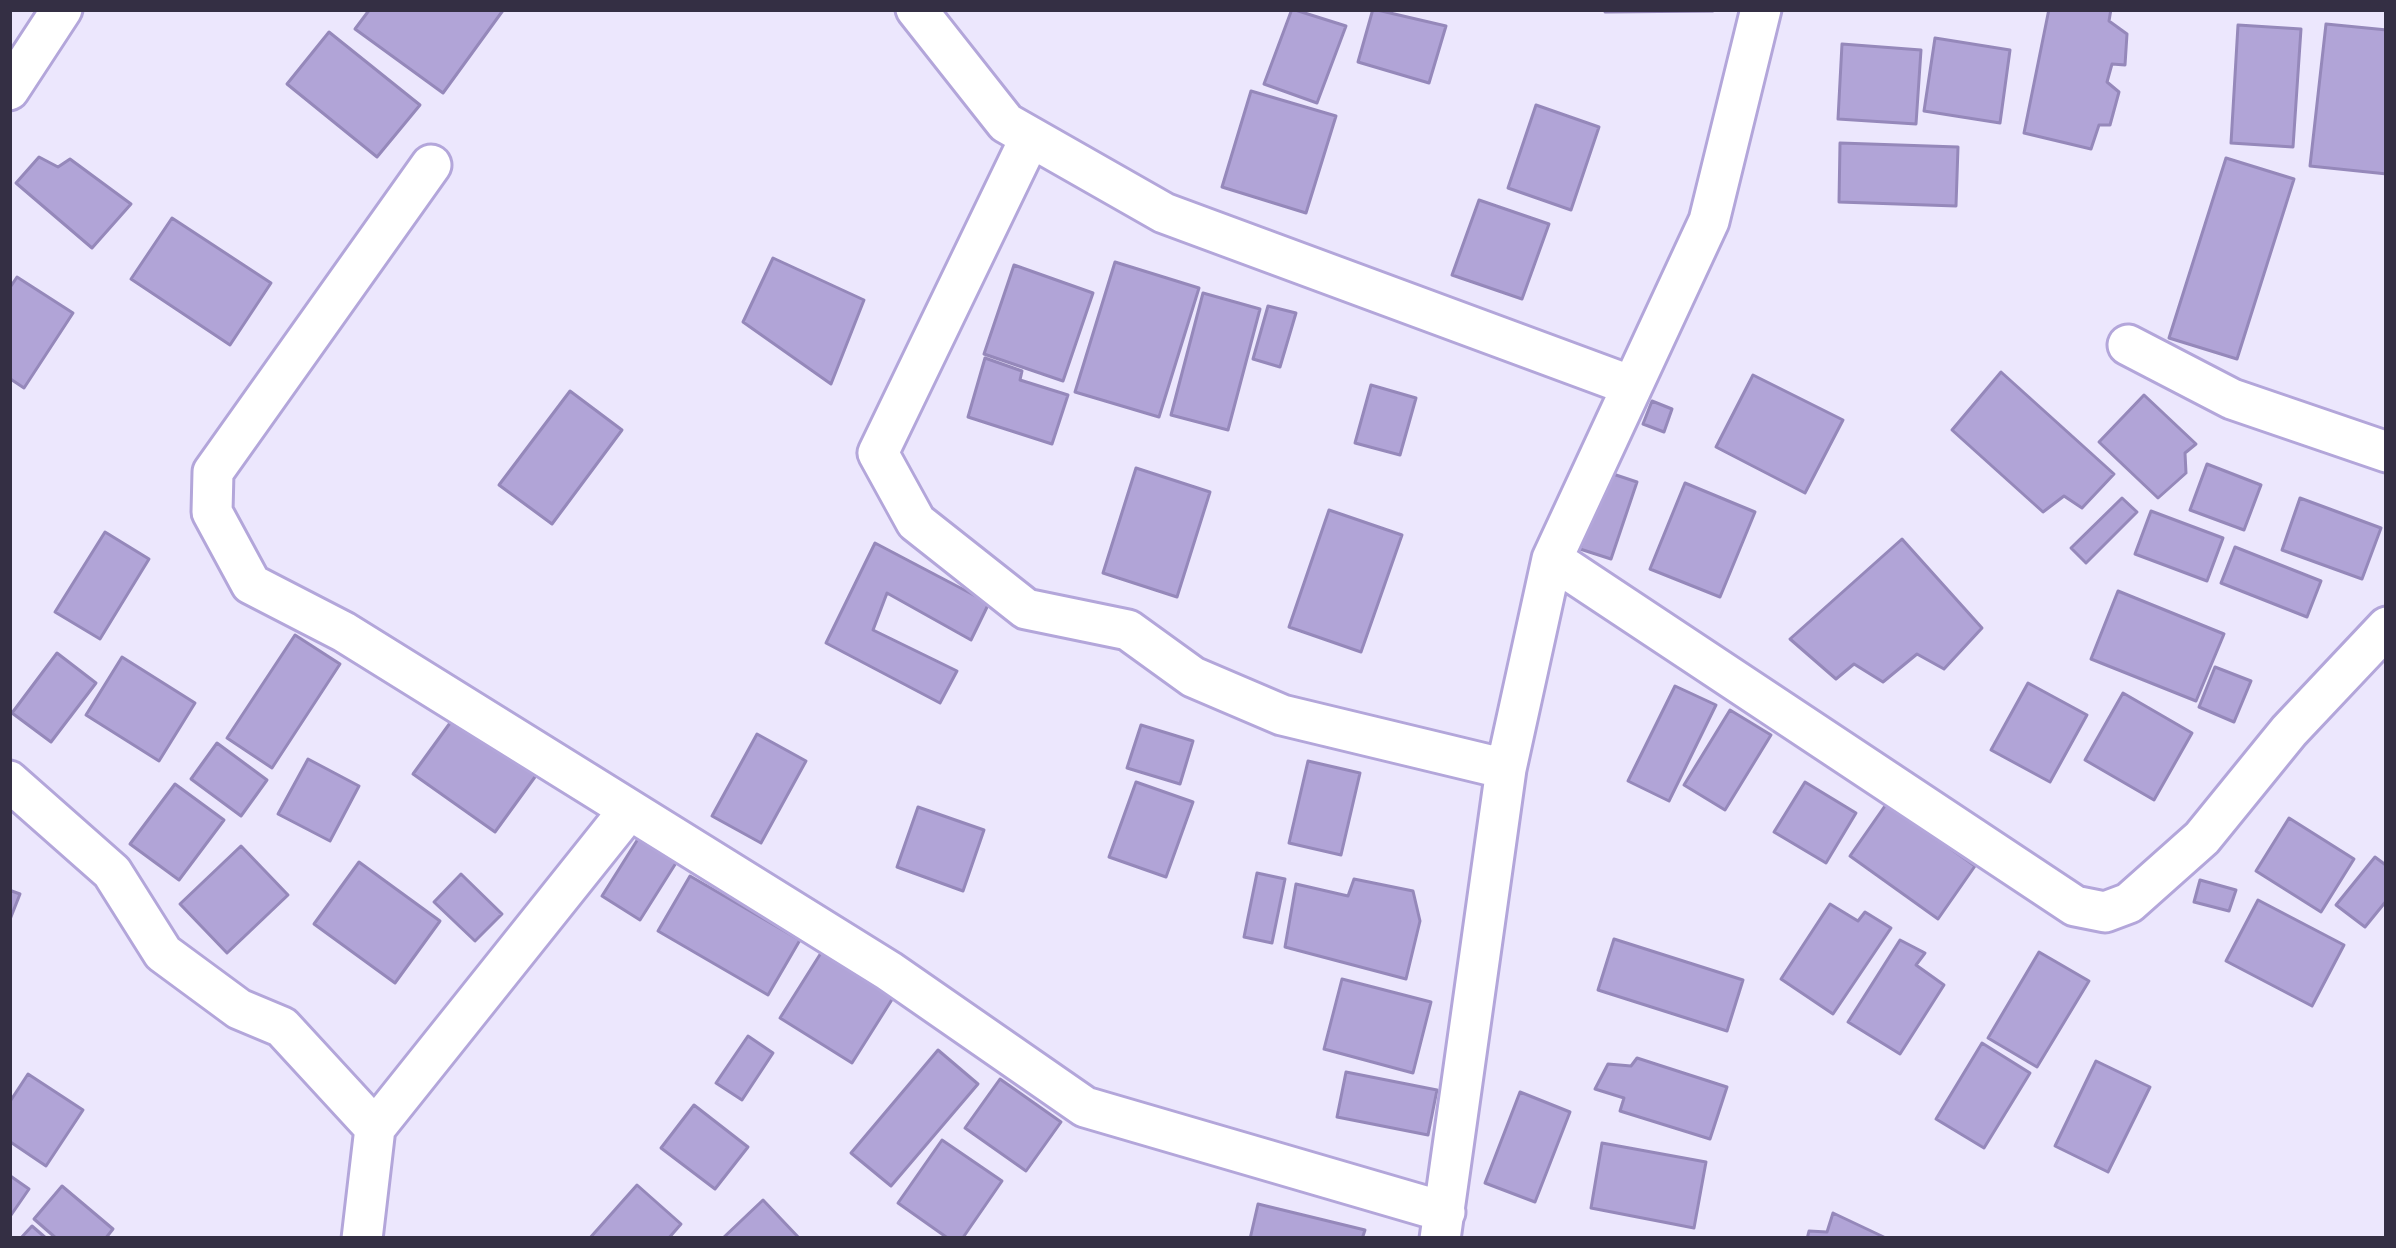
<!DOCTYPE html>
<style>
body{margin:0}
#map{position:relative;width:2396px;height:1248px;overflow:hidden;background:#ece7fd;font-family:"Sofia Sans Condensed",sans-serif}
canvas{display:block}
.frame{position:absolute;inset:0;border:12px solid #342f44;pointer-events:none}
</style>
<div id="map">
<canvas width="2396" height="1248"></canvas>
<div class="frame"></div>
</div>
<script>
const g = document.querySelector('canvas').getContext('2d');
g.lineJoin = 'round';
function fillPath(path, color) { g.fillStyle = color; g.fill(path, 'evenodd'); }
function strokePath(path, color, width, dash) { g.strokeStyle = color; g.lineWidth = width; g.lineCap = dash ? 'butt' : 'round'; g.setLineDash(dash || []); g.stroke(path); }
const building = new Path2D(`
 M370,9H504L443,93L355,29Z
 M1292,9L1346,26L1317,103L1264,84Z
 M1373,9L1446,26L1429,83L1358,62Z
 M1605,9H1713V11L1605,12Z
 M2049,9H2111L2109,21L2127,34L2125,65L2112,64L2107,82L2119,92L2110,125H2099L2091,149L2024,133Z
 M2326,24L2387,30V174L2310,166Z
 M2238,25L2301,29L2293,147L2231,143Z
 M329,32L420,105L377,157L287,84Z
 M1935,38L2010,50L2000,123L1924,111Z
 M1842,44L1921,50L1916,124L1838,119Z
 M1251,91L1336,116L1306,213L1222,187Z
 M1536,105L1599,127L1571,210L1508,188Z
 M1840,143L1958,147L1956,206L1839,202Z
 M39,157L58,167L70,159L131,204L92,248L16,183Z
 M2226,158L2294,179L2237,359L2169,338Z
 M1479,200L1549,224L1522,299L1452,275Z
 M172,218L271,283L230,345L131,279Z
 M773,258L864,300L831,384L743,322Z
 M1115,262L1199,288L1159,417L1075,392Z
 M1014,265L1093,293L1063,381L984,354Z
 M17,277L73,313L24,388L9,378V289Z
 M1203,293L1260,309L1228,430L1171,415Z
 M1268,306L1296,313L1280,367L1253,359Z
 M985,358L1022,371L1020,380L1068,395L1052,444L968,417Z
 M2001,372L2114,474L2082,508L2064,496L2043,512L1952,430Z
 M1753,375L1843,420L1805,493L1716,447Z
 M1371,385L1416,398L1400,455L1355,443Z
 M570,391L622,430L552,524L499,485Z
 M2144,395L2196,444L2185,453L2186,473L2158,498L2099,442Z
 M1652,401L1672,409L1664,432L1643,424Z
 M2207,464L2261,485L2244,530L2190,510Z
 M1136,468L1210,492L1177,597L1103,573Z
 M1607,472L1637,482L1611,559L1580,549Z
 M1685,483L1755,512L1720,597L1650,569Z
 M2122,498L2137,512L2086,563L2071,548Z
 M2300,498L2381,528L2362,579L2282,550Z
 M1329,510L1402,535L1361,652L1289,627Z
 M2151,511L2223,538L2207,581L2135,554Z
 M105,532L149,559L100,639L55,612Z
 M1902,539L1982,628L1944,669L1917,654L1883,682L1854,664L1836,679L1790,639Z
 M875,543L989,603L971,640L887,593L873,630L957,671L940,703L826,643Z
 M2235,547L2321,581L2307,617L2221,583Z
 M2118,591L2224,634L2196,701L2091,659Z
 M295,635L340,664L272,768L227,738Z
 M57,653L96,683L51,742L12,713Z
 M122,657L195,703L159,761L86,715Z
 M2215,667L2251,681L2234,722L2199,707Z
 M2028,683L2087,715L2050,782L1991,750Z
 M1675,686L1716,705L1669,801L1628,781Z
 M2123,693L2192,733L2154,800L2085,760Z
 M1730,710L1771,735L1725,810L1684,785Z
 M458,712L540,770L495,832L413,774Z
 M1141,725L1193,741L1180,784L1127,768Z
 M757,734L806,761L761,843L712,816Z
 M217,743L267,780L241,816L191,779Z
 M308,759L359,786L330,841L278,814Z
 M1308,761L1360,773L1341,855L1289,843Z
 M1136,782L1193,802L1166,877L1109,857Z
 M1805,782L1856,813L1826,863L1774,832Z
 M175,784L224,820L179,880L130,844Z
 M1887,803L1975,866L1938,919L1850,856Z
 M918,807L984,830L963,891L897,867Z
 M2289,818L2354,859L2321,912L2256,871Z
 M643,831L681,855L640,920L602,896Z
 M241,846L288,895L227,953L180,904Z
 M2375,857L2387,866V900L2365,927L2336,905Z
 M359,862L440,921L395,983L314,924Z
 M1257,873L1285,879L1272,943L1244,937Z
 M461,874L502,914L475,941L434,902Z
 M690,876L800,940L768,995L658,931Z
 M1354,879L1413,891L1420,921L1406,979L1285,947L1296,884L1348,896Z
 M2200,880L2236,890L2229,911L2194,902Z
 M9,890L20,894L9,922Z
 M2258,900L2344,945L2312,1006L2226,961Z
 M1830,904L1858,921L1865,912L1891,928L1833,1014L1781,979Z
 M1614,939L1743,980L1727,1031L1598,990Z
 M1900,940L1925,953L1916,965L1944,985L1900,1054L1848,1022Z
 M826,945L898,990L852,1063L780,1018Z
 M2039,952L2089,981L2037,1067L1988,1038Z
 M1342,979L1431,1002L1413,1073L1324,1049Z
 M748,1036L773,1053L742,1100L716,1083Z
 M1982,1043L2030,1073L1984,1148L1936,1119Z
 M938,1050L978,1084L891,1186L851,1153Z
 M1637,1058L1727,1087L1710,1139L1620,1111L1624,1098L1595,1089L1608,1064L1631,1066Z
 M2096,1061L2150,1087L2108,1172L2055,1146Z
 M1346,1072L1437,1090L1428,1135L1337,1117Z
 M28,1074L83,1110L46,1166L9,1141V1103Z
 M1000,1079L1061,1122L1026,1171L965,1128Z
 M1520,1092L1570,1112L1535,1202L1485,1183Z
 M694,1105L748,1147L715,1189L661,1148Z
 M942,1140L1002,1181L962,1239H949L898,1203Z
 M1602,1143L1706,1162L1694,1228L1591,1208Z
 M9,1175L29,1189L9,1218Z
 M637,1185L681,1224L668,1239H589Z
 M62,1186L113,1229L105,1239H57L34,1219Z
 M763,1200L800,1239H724L723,1238Z
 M1258,1204L1365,1230L1362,1239H1250Z
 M1833,1213L1888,1239H1807L1809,1231L1827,1232Z
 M32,1226L47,1239H20Z`);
fillPath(building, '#b1a4d7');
strokePath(building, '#9588ba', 3);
const minor = new Path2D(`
 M916,9L1006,123L1164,213L1629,385
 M9,90L62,9
 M1030,138L878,453L916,522L1026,609L1128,630L1193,677L1282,715L1506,769
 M431,165L213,472L212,512L251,584L344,632L889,971L1085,1107L1445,1212
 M2128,345L2232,399L2387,452
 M1552,559L2075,906L2105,912L2129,903L2202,838L2289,731L2387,627
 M9,781L112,872L163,953L239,1009L282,1027L375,1128
 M362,1239L375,1128L629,810
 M1440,1239L1506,769L1552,559L1709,221L1761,9`);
strokePath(minor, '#b3a6da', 45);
strokePath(minor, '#fff', 39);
</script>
